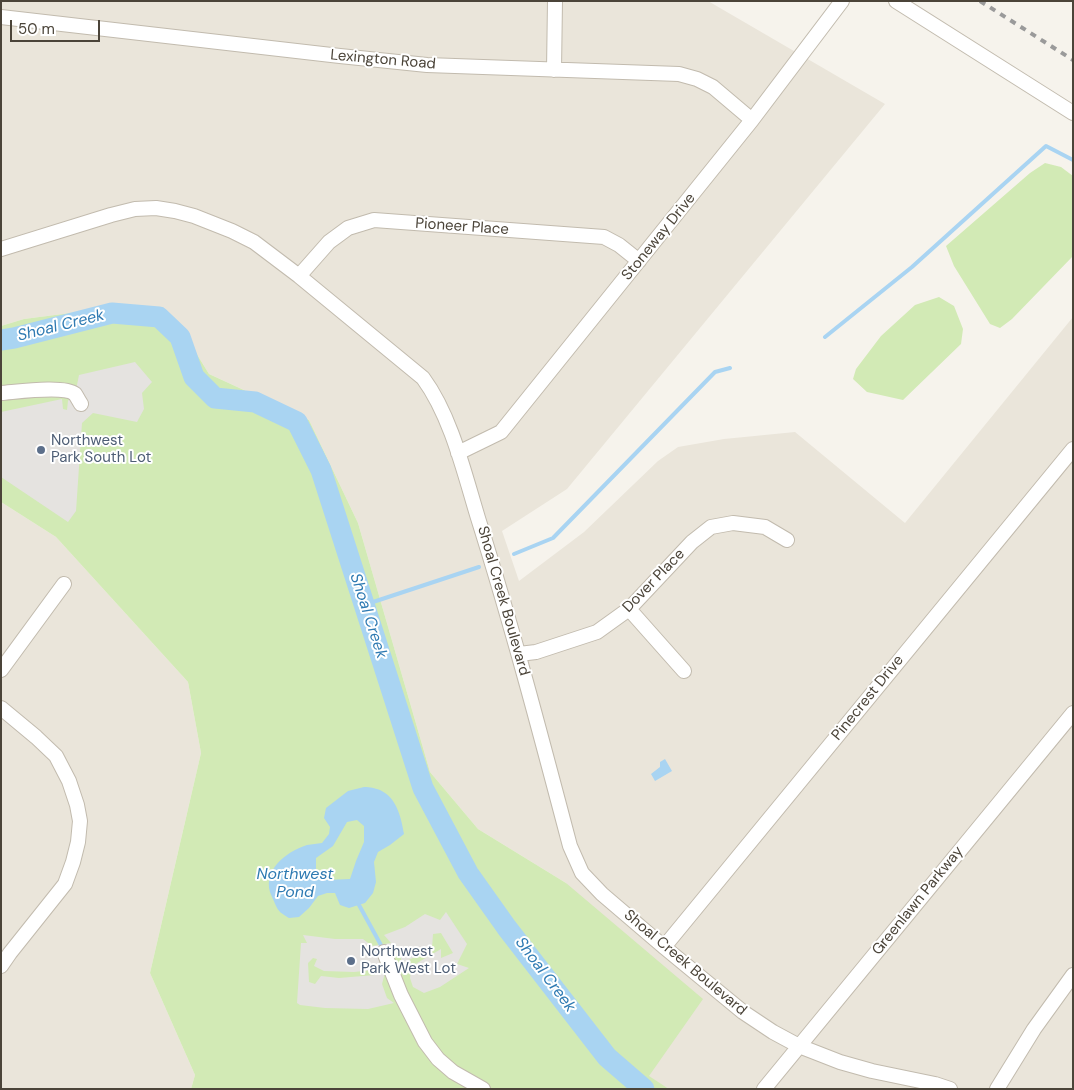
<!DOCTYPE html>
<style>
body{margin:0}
#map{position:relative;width:1074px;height:1090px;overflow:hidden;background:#f6f3ec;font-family:"DM Sans",sans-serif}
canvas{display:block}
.frame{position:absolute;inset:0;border:2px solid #4b4439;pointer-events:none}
.scale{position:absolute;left:10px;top:20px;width:90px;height:22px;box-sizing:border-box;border:2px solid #4b4439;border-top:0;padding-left:6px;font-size:15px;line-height:18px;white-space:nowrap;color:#4b4439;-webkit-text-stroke:4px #fff;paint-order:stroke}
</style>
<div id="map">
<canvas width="1074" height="1090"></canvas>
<div class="frame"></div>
<div class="scale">50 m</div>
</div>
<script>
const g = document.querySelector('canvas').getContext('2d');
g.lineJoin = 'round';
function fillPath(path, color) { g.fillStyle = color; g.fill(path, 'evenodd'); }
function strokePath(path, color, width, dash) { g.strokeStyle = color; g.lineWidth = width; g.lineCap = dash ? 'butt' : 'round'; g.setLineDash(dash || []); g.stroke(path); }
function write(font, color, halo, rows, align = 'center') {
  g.font = font + ' "DM Sans",sans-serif'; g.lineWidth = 4; g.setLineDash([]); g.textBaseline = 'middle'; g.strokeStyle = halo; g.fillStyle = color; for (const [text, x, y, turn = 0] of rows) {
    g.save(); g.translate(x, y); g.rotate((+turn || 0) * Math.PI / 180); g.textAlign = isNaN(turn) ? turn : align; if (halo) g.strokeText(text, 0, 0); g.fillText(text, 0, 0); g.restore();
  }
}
fillPath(new Path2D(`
 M1,1H708L885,104L567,489L502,531L519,581L584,532L658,461L678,447L724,439L795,432L905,523L1073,317V1089H669L649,1077L566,883L478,829L430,772L358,523L309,420L209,374L174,317L117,307L24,319L1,326Z
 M1,502L56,537L188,682L201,753L150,973L195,1075L191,1089H1Z`), '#eae5da');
fillPath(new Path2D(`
 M1045,163L1061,167L1073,176V256L1012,319L1000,328L990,324L954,266L946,246L1030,173Z
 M939,297L954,306L963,329L961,344L903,400L867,392L853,379L856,369L881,336L915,305Z
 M117,307L174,317L209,374L309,420L358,523L430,772L478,829L566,883L703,999L649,1076L669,1089H191L195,1075L150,973L201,753L188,682L56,537L1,502V326L24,319Z`), '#d2eab5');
fillPath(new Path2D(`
 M135,362L152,382L142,393L144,409L137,422L93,413L82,423L76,511L68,522L1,477V412L62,399L63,409L67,410L68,401L77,385L79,375Z
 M446,912L467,944L457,964L469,968L440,987L424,993L413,987L410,978L412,966L441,949V958L453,953L441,933L433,934L432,948L401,964V952L373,970L354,972L324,971L314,966L317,959L313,958L308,963L309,982L315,984L321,976L339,978L375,975L385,973L382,984L387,998L394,1003L368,1009L325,1008L300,1005L297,1003L301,943H307L303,935L335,939H363L372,946L391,943L384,935L405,927L425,914L440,920Z`), '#e5e3e0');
fillPath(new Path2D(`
 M665,759L672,771L655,781L651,774L660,767V762Z
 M364,787C371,787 374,788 380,790C397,798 401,817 404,834L390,845L378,852L374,862L376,882L373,893L365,903L349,908L340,905L335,893H327L318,896L309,908L299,917L289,918C277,911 278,910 272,897C260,872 285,852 307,845C312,844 317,844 322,843L329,834L330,827L324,818L326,808L348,791ZM357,820L364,826V842L356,861L350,879L328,880L316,870V858L333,846L347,822Z`), '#a9d4f2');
strokePath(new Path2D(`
 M825,337L912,267L1046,146L1073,160
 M514,554L553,538L715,372L730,368
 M364,605L479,567
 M359,905L382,947`), '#a9d4f2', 4);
strokePath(new Path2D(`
 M1,340L14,338L112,313L159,317L180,337L194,377L215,398L255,402L297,422L321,470L423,788L468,873L507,928L607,1057L644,1089`), '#a9d4f2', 21);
const minor = new Path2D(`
 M896,1L1073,113
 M1,17L340,56L427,65L679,74L697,79L713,87L752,120
 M554,70L555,1
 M1,249L111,215L135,209L156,208L175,211L194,216L232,231L254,242L299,276L423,378C451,416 464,472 478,518C512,626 541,736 570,846L582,873L602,894L664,947L743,1012L773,1032L799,1046L840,1062L872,1071L935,1084L950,1089
 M299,276L329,242L348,228L374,220L604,237L619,245L639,261
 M1,393C16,392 64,385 75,394C77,397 79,401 81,404
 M458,453L501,432L752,120L842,1
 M629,609L684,671
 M519,654L536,652L597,632L629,609L692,542L711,527L733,523L765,527L787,540
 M1,670L64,584
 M1,708L36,737L56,756L69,781L77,805L80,821L78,842L73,862L65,884L10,953L1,966
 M664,947L1073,449
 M384,952L401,995L425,1042L438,1059L453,1072L483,1089
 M764,1089L1073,713
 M997,1089L1034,1029L1073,975`);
strokePath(minor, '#c2bbae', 16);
strokePath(minor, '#fff', 14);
strokePath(new Path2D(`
 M980,1L1073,60`), '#9a9a9a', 4, [6, 6]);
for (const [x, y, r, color] of [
 [41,450,5,"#5c6f8a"],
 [351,961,5,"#5c6f8a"]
]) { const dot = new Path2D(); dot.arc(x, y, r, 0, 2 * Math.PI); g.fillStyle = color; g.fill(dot); strokePath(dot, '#fff', 2); }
write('15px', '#4b4439', '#fff', [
 ["Lexington Road",383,60,5],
 ["Pioneer Place",462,227,4],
 ["Stoneway Drive",659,237,-51],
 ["Dover Place",654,581,-46],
 ["Shoal Creek Boulevard",503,601,74],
 ["Pinecrest Drive",868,698,-51],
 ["Greenlawn Parkway",918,901,-51],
 ["Shoal Creek Boulevard",685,963,40]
]);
write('15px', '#4e5e75', '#fff', [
 ["Northwest",51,441],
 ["Park South Lot",51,458],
 ["Northwest",361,952],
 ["Park West Lot",361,969]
], 'left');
write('italic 16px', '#2e7ab2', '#fff', [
 ["Shoal Creek",61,326,-14],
 ["Shoal Creek",368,616,72],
 ["Northwest",295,875],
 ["Pond",295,893],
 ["Shoal Creek",545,975,53]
]);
</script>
